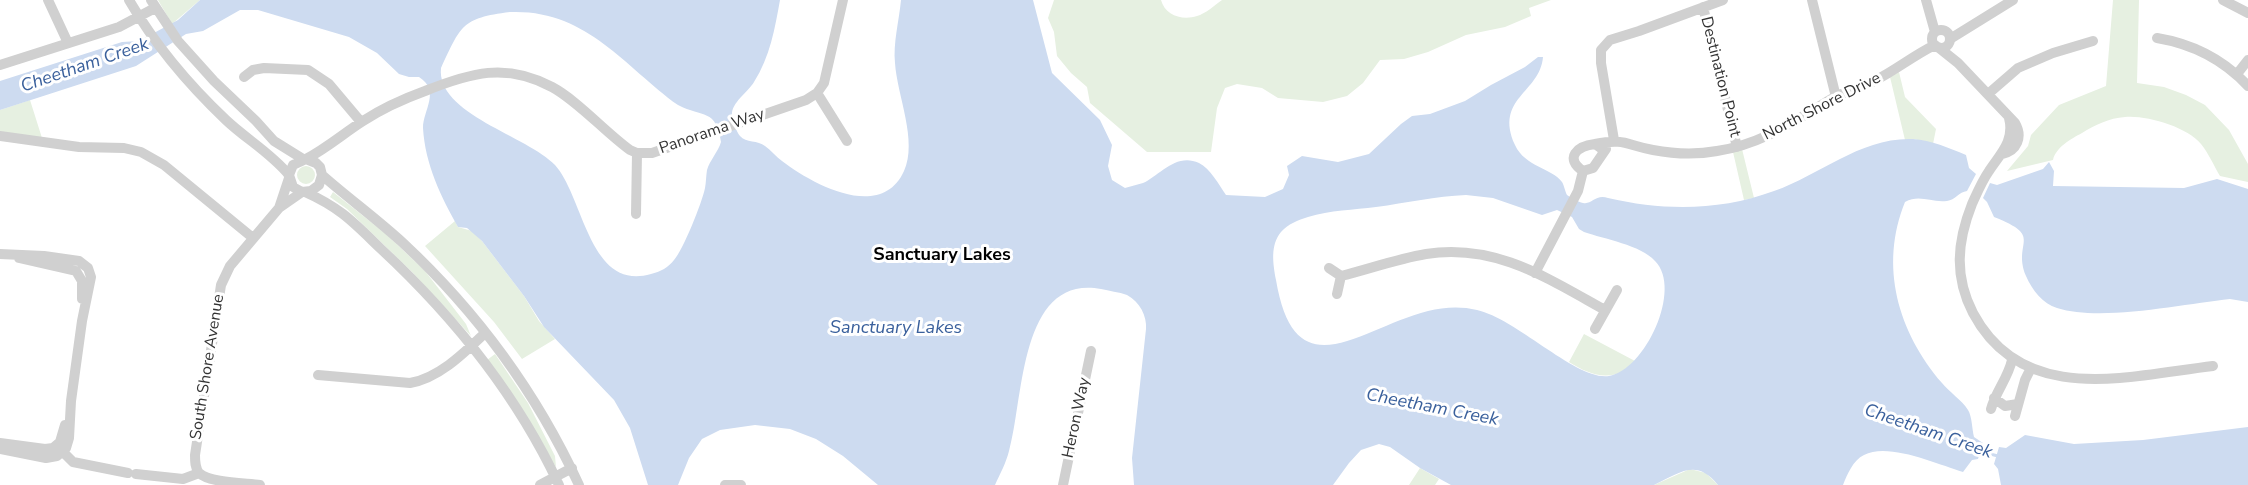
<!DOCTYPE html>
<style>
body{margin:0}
canvas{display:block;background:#fff}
</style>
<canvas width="2248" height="485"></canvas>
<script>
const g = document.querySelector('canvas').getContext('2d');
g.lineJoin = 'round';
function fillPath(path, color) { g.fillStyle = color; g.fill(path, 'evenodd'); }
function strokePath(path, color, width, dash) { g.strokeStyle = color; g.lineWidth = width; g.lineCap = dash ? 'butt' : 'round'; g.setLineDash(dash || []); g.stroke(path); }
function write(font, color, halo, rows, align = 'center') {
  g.font = font + ' "Nunito Sans",sans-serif'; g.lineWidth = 6; g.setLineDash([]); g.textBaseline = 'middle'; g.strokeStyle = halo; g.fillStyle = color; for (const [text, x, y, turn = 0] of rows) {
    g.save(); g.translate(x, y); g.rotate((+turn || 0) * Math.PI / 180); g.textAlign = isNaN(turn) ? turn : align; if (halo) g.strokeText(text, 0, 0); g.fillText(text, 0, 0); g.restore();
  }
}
fillPath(new Path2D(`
 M158,0H200L172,24Z
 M1054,0H1161C1165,15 1182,21 1197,16C1205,14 1215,5 1222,0H1551L1529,8L1531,16L1505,27L1466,35L1428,52L1404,59L1380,60L1363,83L1347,96L1323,102L1278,98L1262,88L1237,84L1225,88L1217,108L1211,152H1147L1090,103L1087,87L1071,73L1057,56L1054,32L1048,18Z
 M2113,0H2139L2137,83L2164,87L2186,95L2205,105L2229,130L2248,164V182L2220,176C2214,166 2209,154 2201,144C2187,127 2147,115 2125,117C2109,118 2095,125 2082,133C2071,139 2056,147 2053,160L2007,171L2028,146L2031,135L2059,105L2106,86Z
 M1899,72L1905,97L1936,129L1933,144L1914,139L1905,140L1890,77Z
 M30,100L42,138L0,133V110Z
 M1742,149L1754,198L1744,200L1733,152Z
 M297 175a9 9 0 1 1 18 0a9 9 0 1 1-18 0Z
 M333,192L386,234L425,271L466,324L471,336L413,273L347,209L330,197Z
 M455,221L458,227L472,231L482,241L524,296L539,321L555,339L522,359L494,322L425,246Z
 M1584,334L1635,361C1615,384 1591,376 1569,362Z
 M495,354L528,403L555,456L556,467L487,360Z
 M1420,468L1439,479L1435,485H1409Z
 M1690,469L1706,473L1718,485H1654Z`), '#e6f0e1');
fillPath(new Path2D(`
 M200,0H780C775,28 770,57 754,82C748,92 731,103 732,115C733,121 736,131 740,136C746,143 758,140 765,146C771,150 776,157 782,161C812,184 881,222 904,171C918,141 897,95 895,63C893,43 899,21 901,0H1033L1052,73L1100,120L1112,145L1108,166L1112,180L1125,188C1131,186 1137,185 1143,183C1159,176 1176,152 1199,163C1210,168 1219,185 1226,195L1265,197L1283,189L1289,175L1287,166L1302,156L1338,162L1369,154L1401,124L1412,116L1430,114L1465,101L1491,85L1525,67L1538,57H1543C1540,93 1494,98 1515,145C1525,167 1552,168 1562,182C1564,185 1565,191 1567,195C1572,198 1578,202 1583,203C1592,205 1595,194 1608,198C1664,211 1720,211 1774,191C1820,175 1861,137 1913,139C1931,140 1949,148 1966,155L1969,168L1976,174L1967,191C1959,192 1955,200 1947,201C1931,203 1920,194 1905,202C1879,266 1898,332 1942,383C1949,392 1962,400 1968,410C1972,416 1972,429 1974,437L1983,443L1978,459L1972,460L1963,472C1937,464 1888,442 1864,455C1853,460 1847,475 1843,485H1718C1696,458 1680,473 1654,485H1451L1420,468L1390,447L1379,444L1361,450L1349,463L1333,485H1134L1132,458L1146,329C1147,316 1140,302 1127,295C1119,292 1109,291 1101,289C1019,274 1024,399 1009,451C1006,463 1000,474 995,485H878L843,456L816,439L790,429L755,425L720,430L702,439L689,458L678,485H648L630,428L614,400L544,327L524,296L482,241L467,228L458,227C441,197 425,164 423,128C423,110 441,91 419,77H409L399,74L377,53L349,37L258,10H240L203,31L186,34L136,66L0,110V81L122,42L139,41L178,20ZM510,12C586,9 623,65 678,105C703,118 716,108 721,142C718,152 710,160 707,170C706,176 706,183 705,188C702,203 683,250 674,260C669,267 660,272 651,274C589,292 584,197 555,165C528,136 436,114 441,68C461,26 461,18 510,12ZM1466,195L1493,198L1542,215L1557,210L1572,217L1579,229L1584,232C1604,239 1641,245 1655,261C1683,289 1645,370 1609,376C1577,381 1517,319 1477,310C1461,306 1444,307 1428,311C1360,328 1295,393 1276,280C1273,264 1270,245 1281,232C1288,224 1298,220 1308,217C1330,210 1354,210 1376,207C1406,203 1436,196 1466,195Z
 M2049,162L2054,171L2053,186L2184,188L2217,179L2248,189V302L2230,299C2183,304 2101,322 2057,308C2043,304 2032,290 2026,276C2012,241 2045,237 1994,217L1987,202L1983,198L1990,183L1997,185L2043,169Z
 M2248,427V485H2001L1998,469L1994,464L1999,447L2006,448L2025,435L2074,444L2143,440Z`), '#cddbf0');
strokePath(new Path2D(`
 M1978,451L1998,456`), '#cddbf0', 3);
strokePath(new Path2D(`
 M48,0L68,43
 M129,0C155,45 188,84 226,120C246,139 271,153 289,175
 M151,0L178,41L214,81L256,121L274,141L303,159
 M1812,0L1836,97
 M1926,0L1935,32
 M2223,0L2248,13
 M1703,7L1737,147
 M1932 39a9 9 0 1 1 18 0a9 9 0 1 1-18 0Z
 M2157,38C2193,44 2223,59 2248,86
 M1950,39L2013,0
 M1938,47L1958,63L2015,123C2023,137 2017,151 2002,154
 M0,65L119,27L155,8
 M2237,74L2248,60
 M244,77L253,70L264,68L308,70L329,84L361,122
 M817,93L847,141
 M1988,94L2018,68L2053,53L2093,41
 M2009,118C2015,141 2000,154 1989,171C1982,181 1977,193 1972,204C1957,242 1954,276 1973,313C2023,407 2128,376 2213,366
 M0,136L79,147L124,148L141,152L164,165L253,238
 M1614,140L1601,63V50L1610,40L1639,31L1723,0
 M1595,144C1625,138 1626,145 1653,150C1674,154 1696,155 1717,151C1763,144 1794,121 1833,98C1847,91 1862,87 1876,80C1896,70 1914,55 1935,45
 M306,159C327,148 344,133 363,121C383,108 403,99 425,91C470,73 506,62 552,87C578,101 605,132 630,150L637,153H652L806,100L817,93L824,83L843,0
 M1583,171C1564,158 1577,146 1595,144L1602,149L1603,153
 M1583,171L1593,168L1606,149
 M322,175C348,198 377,219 403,243C476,311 537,394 579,485
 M305,192C341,208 354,223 381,249C453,316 517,395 559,485
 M279,208L289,178
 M636,214L637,153
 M0,254L44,256L79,261L88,268L91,277L82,321L71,401L69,438L66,448L57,456L46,458L0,449
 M19,258L76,271L82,281V299
 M1329,268L1341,276L1337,294
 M1535,273L1578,191L1583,171
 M1341,276C1369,269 1397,259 1426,254C1495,243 1547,278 1605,310
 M1595,329L1617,290
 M318,375L410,383C439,378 464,353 485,333
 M1994,398L2005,406L2018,404
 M1991,409C1996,391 2008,378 2012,360
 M2015,416L2025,380L2031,368
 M0,443L45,449L53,448L60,442L65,425
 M59,448L73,462L128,473
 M136,474L183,479L199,473
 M260,485C245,483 210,483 199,473C195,468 195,461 195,455L221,285L230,266L279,208L302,192L311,191L319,185L322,175L320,167L316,163L306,159L293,165L289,175L293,187L302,192
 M540,485L572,468
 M725,485H741
 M1063,485L1091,351`), '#d0d0d0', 10);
write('16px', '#333', '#fff', [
 ["Destination Point",1720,77,76],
 ["North Shore Drive",1822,107,-27],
 ["Panorama Way",712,132,-19],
 ["South Shore Avenue",208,367,-81],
 ["Heron Way",1077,418,-78]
]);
write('italic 18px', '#3a609c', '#fff', [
 ["Cheetham Creek",85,66,-19],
 ["Sanctuary Lakes",896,329],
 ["Cheetham Creek",1432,408,11],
 ["Cheetham Creek",1928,432,19]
]);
write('bold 18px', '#000', '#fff', [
 ["Sanctuary Lakes",942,256]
]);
</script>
